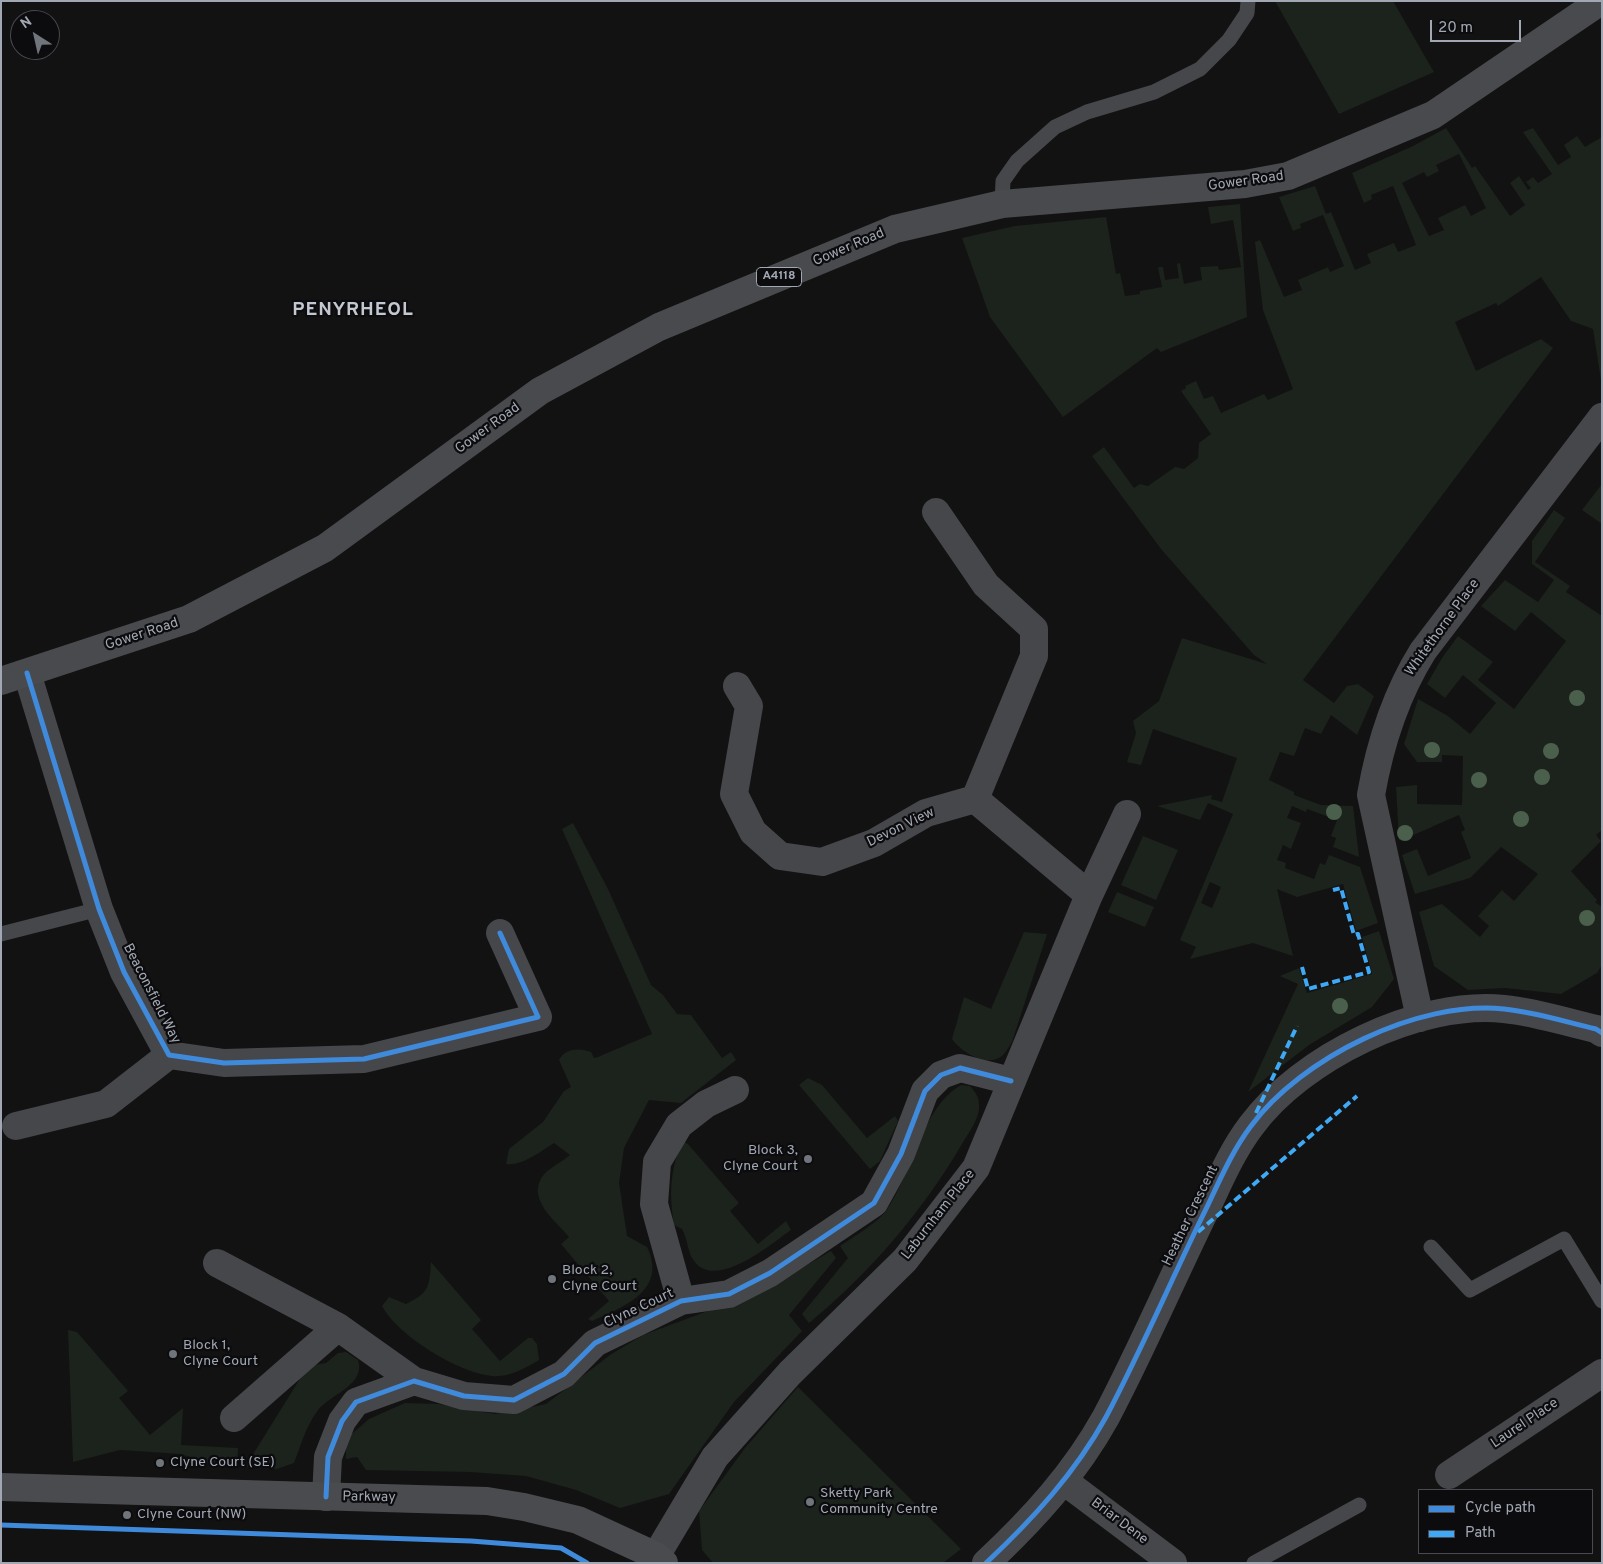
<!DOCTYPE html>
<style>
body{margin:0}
#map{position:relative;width:1603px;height:1564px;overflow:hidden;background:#121212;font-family:Overpass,sans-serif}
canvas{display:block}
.frame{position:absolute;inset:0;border:2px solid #a2a8b3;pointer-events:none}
.legend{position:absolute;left:1418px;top:1489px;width:175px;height:65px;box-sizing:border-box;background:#0c0c0e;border:1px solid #484a50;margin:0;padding:6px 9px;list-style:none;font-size:15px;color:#a2a8b3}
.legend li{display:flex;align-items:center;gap:10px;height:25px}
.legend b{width:25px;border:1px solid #484a50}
.north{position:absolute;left:10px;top:10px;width:50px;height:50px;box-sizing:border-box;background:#0c0c0e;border:1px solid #484a50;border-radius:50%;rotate:325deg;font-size:14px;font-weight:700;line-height:20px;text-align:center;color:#a2a8b3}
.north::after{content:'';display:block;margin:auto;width:18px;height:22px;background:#70747b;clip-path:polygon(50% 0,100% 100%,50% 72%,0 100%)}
.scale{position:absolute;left:1430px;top:20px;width:91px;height:22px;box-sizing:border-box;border:2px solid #a2a8b3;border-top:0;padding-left:6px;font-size:15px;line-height:18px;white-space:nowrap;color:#a2a8b3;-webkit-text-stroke:4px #0c0c0e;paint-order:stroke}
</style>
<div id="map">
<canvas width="1603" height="1564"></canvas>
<div class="frame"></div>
<ul class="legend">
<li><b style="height:6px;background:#408adc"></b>Cycle path</li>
<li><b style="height:6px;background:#3fa9f5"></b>Path</li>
</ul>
<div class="north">N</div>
<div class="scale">20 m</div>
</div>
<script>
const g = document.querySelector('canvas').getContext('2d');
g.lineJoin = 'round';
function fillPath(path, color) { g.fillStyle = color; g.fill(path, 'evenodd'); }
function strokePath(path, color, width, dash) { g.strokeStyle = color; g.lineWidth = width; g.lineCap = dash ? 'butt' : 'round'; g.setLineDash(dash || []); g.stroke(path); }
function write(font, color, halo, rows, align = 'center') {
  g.font = font + ' Overpass,sans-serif'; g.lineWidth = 4.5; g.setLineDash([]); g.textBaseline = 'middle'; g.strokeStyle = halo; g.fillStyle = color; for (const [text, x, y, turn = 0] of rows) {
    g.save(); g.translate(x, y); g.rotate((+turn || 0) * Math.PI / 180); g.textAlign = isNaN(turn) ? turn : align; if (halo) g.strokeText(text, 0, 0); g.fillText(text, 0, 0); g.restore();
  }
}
fillPath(new Path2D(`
 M1275,1H1393L1434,72L1339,114Z
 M1446,128L1472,168L1475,166L1510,216L1525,205L1510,183L1519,176L1528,190L1531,188L1526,182L1533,177L1538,183L1552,174L1523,132L1533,128L1558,165L1571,157L1564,145L1577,136L1585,147L1602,137V387L1593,329L1571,321L1541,277L1498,306L1496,303L1455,322L1476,371L1541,339L1553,348L1303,680L1334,703L1347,686L1358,684L1374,696L1357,735L1331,715L1321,734L1305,728L1294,756L1280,752L1269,780L1294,792V795L1321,805L1353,806L1359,857L1333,847L1336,838L1331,836L1337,820L1307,809L1306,812L1292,806L1287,818L1301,823L1291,849L1283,845L1277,860L1286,863L1285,868L1314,879L1320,863L1325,865L1329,855L1360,867L1378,923L1356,931L1343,884L1297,897L1277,889L1293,956L1253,943L1190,959L1196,947L1180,940L1233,814L1208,803L1200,820L1157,806L1212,795L1211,799L1222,802L1237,758L1153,729L1141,765L1127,762L1136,733L1133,721L1159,701L1182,638L1267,664L1254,655L1161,549L1092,456L1104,447L1134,488L1140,484L1148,486L1175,467L1184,469L1198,458L1199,443L1211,434L1181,391L1186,388L1185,386L1196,381L1204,399L1213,396L1221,413L1264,394L1268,400L1293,389L1263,310L1255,242L1260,240L1284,297L1302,290L1298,280L1328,267L1330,272L1344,266L1323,215L1300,224L1301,228L1293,231L1279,197L1315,186L1326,214L1331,212L1355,270L1371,263L1367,254L1394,243L1398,252L1416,245L1393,186L1371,195L1372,199L1364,203L1352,173L1413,146ZM1459,154L1486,208L1471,216L1465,205L1438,218L1444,230L1429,236L1402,183L1424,172L1427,177L1439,171L1436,165ZM1210,882L1221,887L1212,908L1201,903Z
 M1240,204L1247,317L1161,352L1157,348L1063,417L990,317L962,238L1015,226L1106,217L1116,274L1120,273L1125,296L1140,294V291L1162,287L1158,267H1163L1165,280L1179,278L1177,264L1180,263L1184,284L1202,280L1200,267L1218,266L1219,270L1241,267L1233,220L1211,224L1208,207Z
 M1602,484V524L1582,510Z
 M1554,510L1565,518L1535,562L1570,586L1566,592L1602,616V830L1596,835L1601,841L1571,871L1597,900L1595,902L1602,907V965L1597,973L1561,994L1505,988L1468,990L1434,966L1419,912L1442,904L1480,937L1489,926L1478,916L1502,890L1514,901L1538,874L1501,847L1470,878L1415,894L1402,855L1417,849L1428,876L1471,858L1461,832L1465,830L1459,815C1439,823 1419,834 1399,840L1396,787L1417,785V804L1462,805L1463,756L1442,755V762H1417L1404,744L1418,699L1448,716L1470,734L1496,703L1463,675L1445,698L1427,684L1442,658L1458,636L1493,662L1478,680L1514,709L1566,641L1531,612L1515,631L1481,606L1505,580L1538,602L1554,580L1532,564V541Z
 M573,823L608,889L651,985L663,995L677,1014L691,1015L722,1058L731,1052L736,1060L681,1103L649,1100L624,1148L619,1183L627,1236L647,1247C668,1290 624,1307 592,1321L588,1319L609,1301L561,1244L569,1237C556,1221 527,1200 542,1177C548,1168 562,1162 570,1155L554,1143C540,1152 522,1166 506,1164L509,1149L543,1122L564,1091L571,1087L559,1060C565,1048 580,1048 591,1052L594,1058L598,1057L652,1034L562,829Z
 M1143,836L1178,850L1156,900L1121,885Z
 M1117,892L1154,907L1145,927L1108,912Z
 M1379,931L1394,979L1372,1007L1309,1045L1248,1092L1298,984L1280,976L1299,968L1307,993L1372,974L1362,937Z
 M1024,932L1047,934L1012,1042C1009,1046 1007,1051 1003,1055C988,1069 961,1052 952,1039L964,997L991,1009Z
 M808,1078L822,1085L867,1138L895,1116L898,1121L880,1161L870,1169L799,1085Z
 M961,1085L970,1086C976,1093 979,1097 979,1106C980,1118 968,1134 962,1144C922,1212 870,1273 809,1323L802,1314L848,1258L840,1246C853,1237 877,1223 886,1211C912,1175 921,1108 961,1085Z
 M682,1141L688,1144L739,1203L730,1211L758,1244L786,1221L791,1230C771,1244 716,1291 694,1261C687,1252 688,1239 682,1229L674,1225C669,1192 670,1172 682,1141Z
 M831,1251L836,1258L789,1315L802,1331L734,1402L669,1494L620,1508L576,1490L526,1476L470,1472L366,1470L357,1457L346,1459V1439L369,1419L405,1403L439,1404L495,1414L546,1404L610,1355L643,1335L762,1291Z
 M431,1262L481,1320L472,1329L500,1361L528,1338H532L537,1344L539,1360C526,1368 508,1378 492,1376C459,1373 398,1336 382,1306L389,1297L406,1304C430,1292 429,1287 431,1262Z
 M68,1330L77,1332L128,1391L119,1398L150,1435L183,1408L181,1445L238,1448L237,1467L214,1465L181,1454L120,1450L73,1462Z
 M346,1352L358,1360C366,1385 331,1394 318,1410C306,1426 301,1445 294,1463L277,1469L247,1467V1464L301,1377L314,1365L326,1363L338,1353Z
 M798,1387L961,1549L943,1563H713L702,1550L699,1511L745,1448Z`), '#1c221c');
strokePath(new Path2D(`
 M1002,204L1003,181L1017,161L1055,127L1087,112L1154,92L1200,69L1229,40L1247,13L1248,1
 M1,934L99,909
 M1431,1247L1470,1290L1564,1239L1602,1301
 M1254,1563L1359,1505`), '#46474b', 15);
strokePath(new Path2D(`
 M936,512L986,585L1034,629V656L975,799
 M27,673L99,909L124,972L169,1055L224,1063L364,1059L538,1017L500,933
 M737,686L749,706L734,794L753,832L780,856L822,862L874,843L926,813L975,799L1089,895
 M1420,1018L1371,795C1380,743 1395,696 1423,651L1602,417
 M16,1126L106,1104L169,1055
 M217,1263L338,1327
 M681,1301L654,1204L657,1162L679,1125L706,1104L735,1090
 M234,1418L338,1327L414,1381
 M1449,1475L1602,1373
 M1064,1481L1173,1563
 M326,1497L328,1457L342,1421L356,1402L414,1381L464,1396L514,1400L564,1374L595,1343L681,1301L729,1294L770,1273L874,1203L901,1154L925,1091L941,1075L960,1068L1011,1081
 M656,1556L715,1457L790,1373L905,1260L976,1168L1089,895L1127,814
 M986,1563C1033,1519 1075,1473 1106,1417C1142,1349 1172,1278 1206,1209C1219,1182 1232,1151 1251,1126C1301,1058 1418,1000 1504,1009C1535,1012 1566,1022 1596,1029L1602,1033`), '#46474b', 28);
strokePath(new Path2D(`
 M1,1487L487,1501L524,1507L578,1520L656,1556L664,1563`), '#4a4b4f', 28);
strokePath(new Path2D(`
 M1,681L189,619L325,548L540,391L659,327L895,229L1002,204L1245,184L1288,176L1433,115L1601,1`), '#484a4d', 28);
strokePath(new Path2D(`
 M1302,967L1308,989L1369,972L1358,934L1354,935L1341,888L1333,890
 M1256,1113L1297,1026
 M1198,1232L1357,1096`), '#3fa9f5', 4, [8, 4]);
strokePath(new Path2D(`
 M27,673L99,909L124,972L169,1055L224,1063L364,1059L538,1017L500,933
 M326,1497L328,1457L342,1421L356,1402L414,1381L464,1396L514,1400L564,1374L595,1343L681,1301L729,1294L770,1273L874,1203L901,1154L925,1091L941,1075L960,1068L1011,1081
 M1,1525L471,1541L561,1548L587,1563
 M986,1563C1033,1519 1075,1473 1106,1417C1142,1349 1172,1278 1206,1209C1219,1182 1232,1151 1251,1126C1301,1058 1418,1000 1504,1009C1535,1012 1566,1022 1596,1029L1602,1033`), '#408adc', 5);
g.fillStyle = '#4b604c';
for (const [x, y] of [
 [1577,698],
 [1432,750],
 [1551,751],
 [1542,777],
 [1479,780],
 [1334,812],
 [1521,819],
 [1405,833],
 [1587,918],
 [1340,1006]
]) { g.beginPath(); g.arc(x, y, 8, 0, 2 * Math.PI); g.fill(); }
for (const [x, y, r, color] of [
 [808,1159,5,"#70747b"],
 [552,1279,5,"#70747b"],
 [173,1354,5,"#70747b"],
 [160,1463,5,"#70747b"],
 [810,1502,5,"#70747b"],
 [127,1515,5,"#70747b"]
]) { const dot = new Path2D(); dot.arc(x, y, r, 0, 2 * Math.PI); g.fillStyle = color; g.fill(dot); strokePath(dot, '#0c0c0e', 2); }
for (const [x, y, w] of [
 [779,277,45]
]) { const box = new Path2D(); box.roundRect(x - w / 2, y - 9.5, w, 19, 4); g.fillStyle = '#0c0c0e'; g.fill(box); strokePath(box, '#a2a8b3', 1); }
write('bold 12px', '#a2a8b3', null, [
 ["A4118",779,277]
]);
write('14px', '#a2a8b3', '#0c0c0e', [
 ["Gower Road",1246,182,-8],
 ["Gower Road",849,248,-23],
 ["Gower Road",488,429,-36],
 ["Whitethorne Place",1443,628,-54],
 ["Gower Road",142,635,-18],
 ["Devon View",901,828,-26],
 ["Beaconsfield Way",151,994,63],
 ["Laburnham Place",939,1215,-52],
 ["Heather Crescent",1191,1216,-64],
 ["Clyne Court",639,1309,-25],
 ["Laurel Place",1525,1424,-34],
 ["Parkway",369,1498,1],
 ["Briar Dene",1119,1522,37]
]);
write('14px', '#a2a8b3', '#0c0c0e', [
 ["Block 3,",798,1151,"right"],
 ["Clyne Court",798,1167,"right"],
 ["Block 2,",562,1271],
 ["Clyne Court",562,1287],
 ["Block 1,",183,1346],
 ["Clyne Court",183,1362],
 ["Clyne Court (SE)",170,1463],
 ["Sketty Park",820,1494],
 ["Community Centre",820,1510],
 ["Clyne Court (NW)",137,1515]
], 'left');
g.letterSpacing = '1px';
write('bold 19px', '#c3c7d0', '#0c0c0e', [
 ["PENYRHEOL",353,311]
]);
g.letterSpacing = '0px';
</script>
